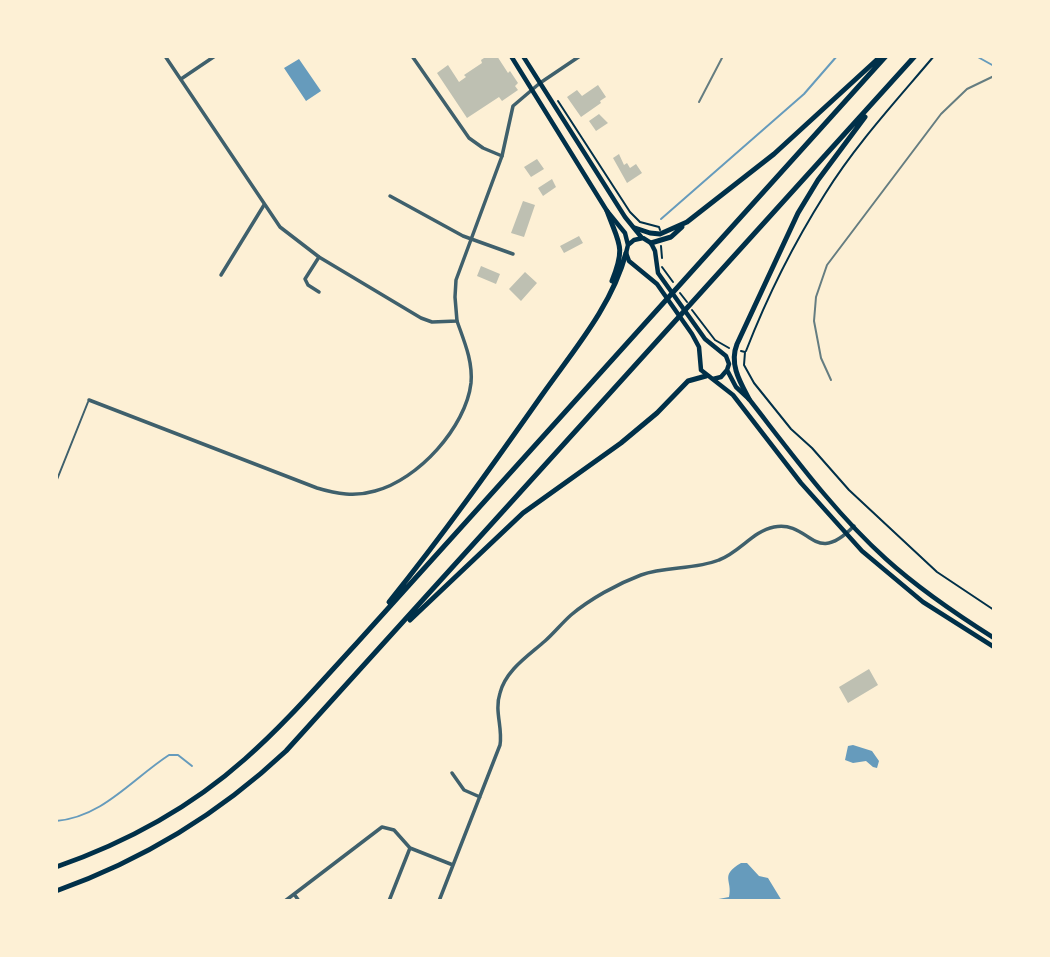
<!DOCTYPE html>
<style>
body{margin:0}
#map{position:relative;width:1050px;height:957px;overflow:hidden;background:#fdf0d5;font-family:"Public Sans",sans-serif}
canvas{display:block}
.frame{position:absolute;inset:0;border:58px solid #fdf0d5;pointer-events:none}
</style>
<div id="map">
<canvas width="1050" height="957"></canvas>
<div class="frame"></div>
</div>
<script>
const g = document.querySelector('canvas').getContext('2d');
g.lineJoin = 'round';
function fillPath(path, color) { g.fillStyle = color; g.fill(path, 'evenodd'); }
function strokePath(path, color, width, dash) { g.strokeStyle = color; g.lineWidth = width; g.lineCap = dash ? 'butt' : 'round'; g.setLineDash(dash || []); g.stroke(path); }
fillPath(new Path2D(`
 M299,59L321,91L306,101L284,68Z
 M853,745L872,751L879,761L877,768L873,767L866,761L853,763L845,760L848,746Z
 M741,863H747L759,876L768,878L782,901H708L729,897C733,880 719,876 741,863Z`), '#669bbc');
strokePath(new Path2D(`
 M976,56L994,66
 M661,219L804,94L837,56
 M56,821C103,817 132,779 169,755H178L192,766`), '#669bbc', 2);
fillPath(new Path2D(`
 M487,56L489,58L497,56L508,73L510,71L518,83L515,86L518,90L502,101L499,97L467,118L437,73L448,65L459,82L466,77L464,75L482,63L481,60Z
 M598,85L606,97L600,101L601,103L581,117L567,97L577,90L582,96Z
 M599,114L608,123L596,131L589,121Z
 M619,154L624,165L627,163L630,168L636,164L642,173L627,183L613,158Z
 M537,159L544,169L531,177L524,167Z
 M552,179L556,187L543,196L538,188Z
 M523,201L535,205L524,237L511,233Z
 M579,236L583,243L564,253L560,246Z
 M481,266L500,274L496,284L477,276Z
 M525,272L537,283L521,301L509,289Z
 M869,669L878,685L848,703L839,687Z`), '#bec0b2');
strokePath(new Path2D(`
 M558,101L630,212L640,222L659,227L660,230
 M661,246L662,258
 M662,267L673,282
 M680,293L687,302
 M692,310L715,340L729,348
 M741,351L745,352L744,365L754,383L791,429L812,448L849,490L937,572L994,610
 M746,351C767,297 794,243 825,194C856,144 897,100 934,56`), '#003049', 2);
strokePath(new Path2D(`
 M56,482L88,402`), '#3f606c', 2);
strokePath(new Path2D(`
 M412,56L469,138L483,148L502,156
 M181,79L215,56
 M540,83L580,56
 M390,196L463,236L513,254
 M319,257L305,279L308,285L319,292
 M221,275L264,205
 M89,400L317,488C337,494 355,497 375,491C418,480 466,427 471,383C473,361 464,341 457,321
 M452,773L464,790L480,797
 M294,894L299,901
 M285,901L382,827L394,830L410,848L453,865
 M389,901L410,848
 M439,901L500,745C503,728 494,711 500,693C506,670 528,656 545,641C554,633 562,623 571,615C590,599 617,584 641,575C666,566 694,570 719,560C739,553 753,531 774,527C811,520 813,568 854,526`), '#3f606c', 3.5);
strokePath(new Path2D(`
 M165,56L280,227L319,257L421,318L432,322L457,321L455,297L456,280L502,156L513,106L540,83`), '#3f606c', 3.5);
strokePath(new Path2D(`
 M511,56L607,211L625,233L628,245
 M523,56L625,217L642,238
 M727,370L736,387L749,399C792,454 834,512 886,559C919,589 956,614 994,638
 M713,379L721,377L727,370L729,364L726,356L705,339L658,273L655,251L651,243L643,238L634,240L628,245L626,253L629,261L657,284L692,334L699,347L701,370L733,395L801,483L862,551L923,602L994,647`), '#003049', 4.5);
strokePath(new Path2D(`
 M607,211C619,244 626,246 612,281
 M635,228L650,233L660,234L687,222L774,154L881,56
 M651,243L671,237L682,227
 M749,399C740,382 729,364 737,344L798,213L818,180L865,117
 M389,602C443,535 492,466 542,395C573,351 612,306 626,253
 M410,620L523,513L621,443L657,413L688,381L706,376
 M56,867C125,843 190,808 245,759C285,724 320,683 356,644L886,56
 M56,891C143,860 219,814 286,751L915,56`), '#003049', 5);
strokePath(new Path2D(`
 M699,102L723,56
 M831,380L821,358L814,321L816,297L827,265L941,114L967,89L994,76`), '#657d81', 2);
</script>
